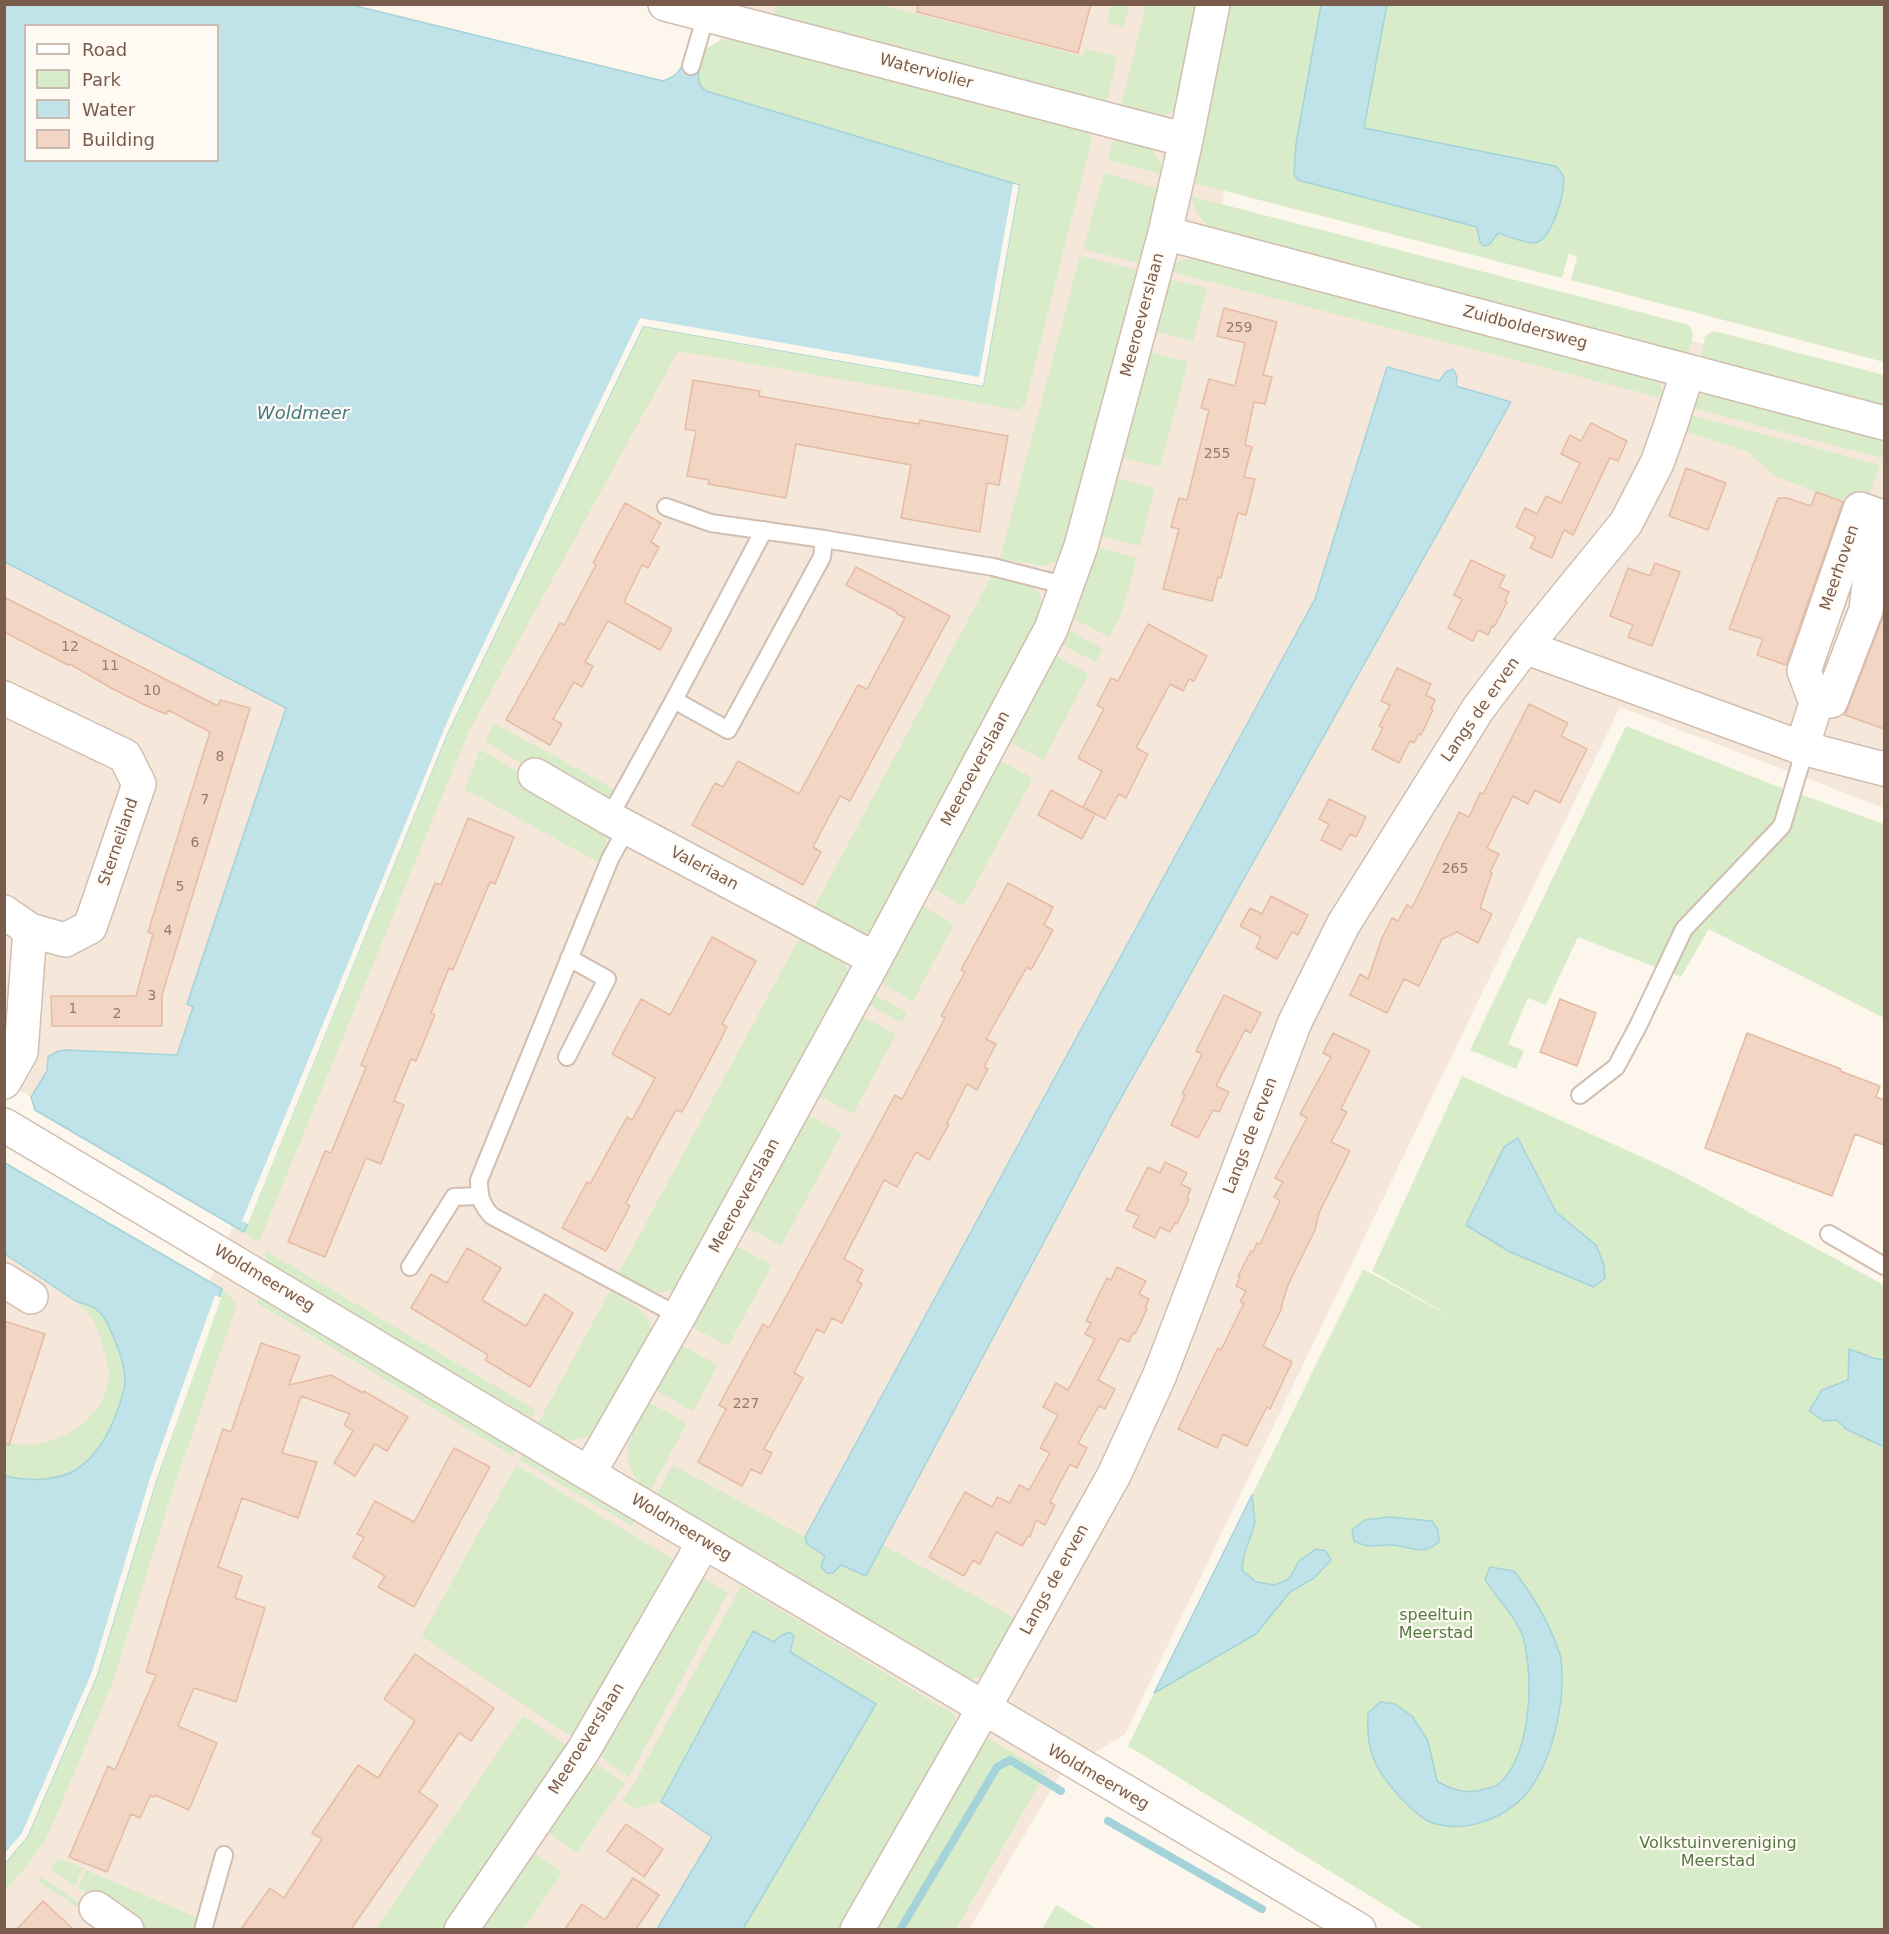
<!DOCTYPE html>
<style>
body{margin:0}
#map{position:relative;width:1889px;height:1934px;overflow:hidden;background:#fdf6ec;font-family:"DejaVu Sans",sans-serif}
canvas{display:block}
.frame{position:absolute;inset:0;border:6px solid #7a5c4d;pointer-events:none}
.legend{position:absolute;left:24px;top:24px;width:195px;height:138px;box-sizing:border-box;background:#fffaf3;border:2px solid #cabbb1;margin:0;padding:8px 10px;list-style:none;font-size:18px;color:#7a5c4d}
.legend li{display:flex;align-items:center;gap:12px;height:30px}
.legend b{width:30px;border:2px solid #cabbb1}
</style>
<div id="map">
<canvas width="1889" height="1934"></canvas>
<div class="frame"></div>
<ul class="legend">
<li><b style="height:8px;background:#fff"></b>Road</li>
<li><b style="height:16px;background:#d8ecc9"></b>Park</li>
<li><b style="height:16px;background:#bfe3e8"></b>Water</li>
<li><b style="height:16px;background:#f3d5c3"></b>Building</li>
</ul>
</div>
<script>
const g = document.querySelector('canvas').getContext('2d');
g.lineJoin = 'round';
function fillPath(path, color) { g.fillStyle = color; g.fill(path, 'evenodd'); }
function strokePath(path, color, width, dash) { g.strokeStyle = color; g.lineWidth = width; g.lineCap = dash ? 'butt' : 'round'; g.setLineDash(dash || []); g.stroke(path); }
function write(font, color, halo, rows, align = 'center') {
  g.font = font + ' "DejaVu Sans",sans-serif'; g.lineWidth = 4.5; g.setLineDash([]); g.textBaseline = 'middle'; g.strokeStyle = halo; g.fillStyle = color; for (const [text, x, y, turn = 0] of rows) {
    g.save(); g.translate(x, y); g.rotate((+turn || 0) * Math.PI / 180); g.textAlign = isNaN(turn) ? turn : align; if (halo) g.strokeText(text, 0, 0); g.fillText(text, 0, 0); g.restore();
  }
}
fillPath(new Path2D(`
 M726,5H1254L1221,212L1884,393V808L1620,707L1125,1734L1061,1773L969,1929H5L4,1216L190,1330L441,718L707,97Z
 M4,562L286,707L188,1003L193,1006L177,1055L67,1050L48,1057L47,1071L31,1097L5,1082Z`), '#f5e8da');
fillPath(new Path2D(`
 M776,5H881L1082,56L1085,49L1117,56L1107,104L773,17Z
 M1111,5H1129L1124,27L1107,22Z
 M1146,5H1202L1182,104C1160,125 1146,118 1120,111Z
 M1228,5H1321L1296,144L1298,180L1478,227L1480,241L1489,245L1498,233L1533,243L1540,241L1549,231L1555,166L1364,128L1387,5H1884V362L1571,280L1577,257L1569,253L1562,278L1194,183L1192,174L1201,150Z
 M733,34L1086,124L1092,138L1025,404L1018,410L678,351L469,731L259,1242L244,1232L447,734L643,326L983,385L1019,185L706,91L701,88L698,80L699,68L707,48Z
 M1115,132C1144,142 1149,140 1163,168L1162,174L1108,160Z
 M1104,173L1160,189L1144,264L1083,249Z
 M1190,196L1686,324C1698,330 1691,344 1688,354L1216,232C1204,224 1194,211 1190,196Z
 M1080,256L1141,271L1070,547L1058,561L1044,566L1000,558Z
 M1186,259L1207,260L1658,380L1666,399L1168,271L1174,264Z
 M1165,278L1207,288L1193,341L1151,330Z
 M1714,331L1884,375V405L1701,358L1705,336Z
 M1146,351L1188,362L1160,467L1118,456Z
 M1710,391L1884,435V449L1882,458L1688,407L1692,398Z
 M1686,414L1880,465L1866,501L1851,504L1776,477L1748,452L1687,432L1680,449Z
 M1112,477L1155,488L1140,546L1098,535Z
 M1095,547L1137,558L1122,612L1109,637L1071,617L1080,600Z
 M991,577C1015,582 1040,580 1045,609L875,927L869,932L859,935L811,913Z
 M1064,628L1103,649L1095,662L1057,642Z
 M1051,653L1089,674L1043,760L1005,739Z
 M494,723L614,789L608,799L538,773L485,742Z
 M1626,726L1771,784L1884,824V1018L1709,929L1681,977L1578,937L1546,1005L1528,998L1508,1044L1524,1051L1516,1069L1470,1050Z
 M480,750L534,780L528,791L605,832C609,843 602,852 598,862L465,789Z
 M995,758L1033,778L964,906L926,885Z
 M917,903L954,924L913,1001L875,980Z
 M802,933L844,960L848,973L845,984L684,1284C654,1300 645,1290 618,1275Z
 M869,992L907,1012L902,1023L864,1002Z
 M858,1014L896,1034L853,1114L815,1094Z
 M1462,1076L1675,1172L1884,1285V1360L1873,1358L1850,1349L1848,1380L1822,1390L1837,1419L1846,1429L1884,1447V1929H1423L1128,1746L1154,1693L1163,1688L1253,1504L1252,1495L1363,1269L1457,1320L1372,1271ZM1518,1139L1556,1212L1504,1147Z
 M805,1113L842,1133L781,1246L743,1225Z
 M733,1245L772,1265L728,1346L690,1326Z
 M266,1251L536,1410L529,1421L266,1266Z
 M222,1289L237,1304L172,1493L112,1684L46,1839L29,1863L5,1890V1863L27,1837L97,1675L156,1481Z
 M262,1289L519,1444L513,1456L257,1303Z
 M610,1291C635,1305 649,1308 653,1339L598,1432C569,1445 562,1441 536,1427Z
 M77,1302C97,1305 105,1315 112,1334C119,1350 125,1365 125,1383C125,1388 122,1395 121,1400C113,1426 100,1454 77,1469C57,1482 26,1481 5,1476L4,1441C46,1457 105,1422 109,1377C110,1366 97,1323 90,1315C87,1310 81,1306 77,1302Z
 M679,1344L718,1365L693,1411L655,1390Z
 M648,1402L687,1423L649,1493C613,1459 629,1439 648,1402Z
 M526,1447L638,1513L632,1526L520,1460Z
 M516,1465L671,1558L673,1568L576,1740L422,1636Z
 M673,1465L805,1537C811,1555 849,1569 866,1576L883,1545L1020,1621L991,1672L973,1679L955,1676L654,1498Z
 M704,1578L728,1593L629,1777L596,1754L697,1583Z
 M741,1586L955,1715V1732L846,1929H743L876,1704L790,1652L793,1645L774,1642L753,1631L661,1802L634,1808L622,1801L636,1780Z
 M523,1716L570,1748L446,1929L375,1930Z
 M982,1735L1046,1772L956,1929L870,1930Z
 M592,1761L625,1783L577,1853L545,1830Z
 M531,1850L562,1873L524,1929L476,1930Z
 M59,1858L83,1868L75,1886L50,1869Z
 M86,1870L196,1917L192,1929H144L103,1900L100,1903L78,1888Z
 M42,1877L93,1913L90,1916L38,1881Z
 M1056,1905L1097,1929H1042Z`), '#d8ecc9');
const water = new Path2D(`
 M1387,4L1364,128L1555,166C1560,170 1564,175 1564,182C1563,196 1552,241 1534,243C1526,243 1507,236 1498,233L1489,245L1484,246L1480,242L1477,227L1298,180L1294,174L1296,144L1321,5Z
 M4,5H352L663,81C674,77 678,74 683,64L699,68C698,77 697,85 706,91L1019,185L983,386L643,326L447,734L244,1232L35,1110L31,1097L47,1071L48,1057L58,1051L67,1050L177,1055L193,1007L187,1004L286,708L5,562ZM26,26H218V160H26Z
 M1387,367L1439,381L1446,372L1453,369L1457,377L1456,386L1511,402L1111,1116L866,1576L841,1565L833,1573H826L821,1566L825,1556L807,1544L805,1537L1315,599Z
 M1518,1138L1556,1212L1596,1245L1604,1265L1605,1278L1594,1287L1510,1252L1466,1225L1504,1147Z
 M5,1163L222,1289L156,1481L97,1675L27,1837L5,1863V1476C26,1481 57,1482 77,1469C100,1454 113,1426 121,1400C122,1395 125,1388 125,1383C125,1365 119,1350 112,1334C105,1315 97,1305 77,1302L5,1254Z
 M1849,1349L1873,1358L1884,1360V1447L1846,1429L1837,1420L1824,1421L1809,1411L1822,1390L1848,1380Z
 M1252,1495L1255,1523L1244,1555L1242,1570L1256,1582L1275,1585L1289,1579L1299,1561L1316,1549L1326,1551L1331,1560L1314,1578L1290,1592L1256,1634L1154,1693Z
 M1389,1517L1432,1521L1438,1530L1439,1542C1421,1557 1411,1546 1392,1545C1374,1544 1373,1550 1354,1541L1352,1530L1365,1520Z
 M1490,1567L1514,1571C1531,1593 1545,1615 1555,1641C1557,1647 1560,1653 1561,1658C1566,1699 1554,1755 1530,1789C1509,1817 1467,1834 1433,1823C1419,1818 1408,1805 1398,1795C1373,1767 1366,1749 1368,1713L1380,1702L1395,1704L1412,1716L1428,1741L1437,1781C1452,1790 1467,1795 1485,1789C1488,1788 1494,1787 1497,1785C1531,1758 1533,1684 1525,1645C1520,1619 1498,1602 1485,1579Z
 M753,1631L774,1642L780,1636L790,1632L794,1637L790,1652L876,1704L743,1929H657L712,1837L661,1802Z`);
fillPath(water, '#bfe3e8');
strokePath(water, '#a5d3da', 1.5);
fillPath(new Path2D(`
 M1013,184L1019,185L983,386L643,326L447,734L248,1224L242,1221L452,710L640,318L979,377Z
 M215,1295L221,1298L156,1481L97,1675L27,1837L5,1863V1853L22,1833L92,1672L150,1478Z`), '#fdf6ec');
strokePath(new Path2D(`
 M1108,1821L1262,1909
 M900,1930L997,1767L1010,1760L1061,1791`), '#a5d3da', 8);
const building = new Path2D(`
 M918,4H1091L1078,53L917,12Z
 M1224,308L1277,322L1263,375L1272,377L1265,404L1254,402L1245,445L1252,447L1244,477L1255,479L1246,515L1238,513L1221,578L1218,577L1212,601L1163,589L1179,529L1171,527L1179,498L1187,500L1209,410L1201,408L1209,379L1235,386L1245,343L1217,336Z
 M693,380L760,391L759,396L883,418L919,424L920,420L1008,436L999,485L987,483L980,532L901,518L911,465L796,444L786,498L708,484L709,480L687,476L696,431L685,429Z
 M1591,423L1627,441L1618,461L1610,458L1573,535L1564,530L1552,558L1530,548L1536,537L1516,527L1525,508L1537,514L1546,496L1561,503L1580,463L1561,454L1570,435L1581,441Z
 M1686,468L1726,483L1708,530L1669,516Z
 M1816,492L1843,502L1786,665L1757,655L1763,639L1729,629L1778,498H1787L1811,506Z
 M625,503L661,523L651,542L659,547L648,568L642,565L624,602L672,629L660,650L608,621L585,662L593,666L582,687L574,682L553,719L562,724L550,745L506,720L560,623L564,625L596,565L593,563Z
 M1471,560L1505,576L1499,587L1509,592L1505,601L1507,602L1494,627L1492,626L1488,635L1478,630L1473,641L1448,628L1462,599L1454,595Z
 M1655,563L1680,572L1652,646L1628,637L1633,625L1610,616L1628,568L1650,576Z
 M856,567L950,616L850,801L840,796L813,847L821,852L803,885L692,825L715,783L723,787L738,761L799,794L858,685L867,689L905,618L897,614V612L846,585Z
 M4,597L218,706L220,700L250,708L162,995V1026H52L51,996H136L153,934L148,932L210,732L168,710L166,714L149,707L111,688L70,664L68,665L4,632Z
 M1884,614V729L1845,715Z
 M1148,624L1207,656L1194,681L1189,679L1183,691L1170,684L1136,748L1148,754L1126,798L1119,794L1105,819L1083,807L1102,771L1078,758L1104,709L1097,705L1111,678L1118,681Z
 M1397,668L1431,684L1426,695L1435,700L1431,709L1433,710L1421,735L1419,734L1414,743L1410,741L1399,763L1372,749L1383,728L1379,726L1390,705L1381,701Z
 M1529,704L1568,723L1561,736L1587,749L1560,803L1535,790L1528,804L1513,796L1487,848L1499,854L1490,872L1492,873L1480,908L1492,914L1478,943L1457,932L1442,939L1419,986L1404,979L1387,1013L1350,995L1360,974L1368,979L1382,938L1392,918L1398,921L1407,905L1412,908L1459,812L1469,817L1480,793L1483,794Z
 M1051,790L1095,814L1082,839L1038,815Z
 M1329,799L1366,817L1356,837L1350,834L1341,850L1321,840L1329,824L1319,819Z
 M468,818L514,837L495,884L490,882L453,970L449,968L431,1013L435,1015L416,1061L411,1059L394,1101L404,1105L381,1164L366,1158L325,1257L288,1242L325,1151L331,1153L366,1067L361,1065L435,883L441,885Z
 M1008,883L1053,907L1044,925L1053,930L1031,970L1027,967L986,1039L996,1044L984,1067L988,1069L977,1090L967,1084L947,1123L949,1124L929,1160L916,1152L897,1187L884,1180L844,1259L863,1270L857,1281L862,1284L842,1323L832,1318L824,1333L817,1329L794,1373L803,1378L764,1449L772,1453L761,1474L751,1469L742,1486L698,1462L726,1409L719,1405L763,1324L769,1328L895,1095L902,1099L945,1018L941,1016L965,972L961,970Z
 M1271,896L1308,915L1298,935L1292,932L1277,959L1256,948L1261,937L1240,926L1250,908L1262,914Z
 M712,937L756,961L722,1024L727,1027L716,1049L682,1112L676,1110L649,1159L626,1203L630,1206L606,1251L562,1228L587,1182L590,1184L627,1117L632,1120L655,1078L612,1054L641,999L670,1015Z
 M1224,995L1261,1013L1251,1033L1245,1030L1216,1086L1229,1092L1219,1112L1213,1110L1198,1138L1171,1125L1185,1095L1182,1094L1202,1054L1196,1051Z
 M1560,999L1596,1013L1577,1066L1540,1052Z
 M1333,1033L1370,1051L1341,1109L1347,1112L1331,1142L1350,1151L1319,1213L1315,1230L1288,1285L1281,1307L1282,1308L1263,1346L1292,1362L1270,1409L1267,1407L1247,1446L1223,1434L1217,1448L1178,1429L1218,1348L1221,1350L1244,1303L1240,1302L1246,1291L1236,1286L1240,1277L1238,1276L1251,1251L1253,1252L1257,1243L1260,1244L1280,1201L1274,1197L1283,1182L1275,1178L1307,1118L1300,1114L1331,1057L1323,1053Z
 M1747,1033L1841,1069L1840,1071L1880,1086L1876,1097L1884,1100V1145L1855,1134L1832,1196L1705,1148Z
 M1165,1162L1187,1173L1181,1184L1191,1189L1187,1198L1189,1199L1177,1224L1175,1223L1170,1232L1160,1227L1155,1238L1133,1227L1139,1216L1126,1210L1148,1167L1160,1173Z
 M467,1248L501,1268L482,1300L526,1326L545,1294L573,1313L530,1387L485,1360L488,1355L411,1308L431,1274L447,1283Z
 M1117,1267L1146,1281L1139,1294L1149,1299L1145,1308L1147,1309L1135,1334L1133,1333L1129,1342L1120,1338L1098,1380L1115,1389L1105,1409L1099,1406L1078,1443L1087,1448L1077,1468L1070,1464L1050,1502L1055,1505L1045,1525L1036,1520L1030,1537L1028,1536L1022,1546L996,1532L980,1564L973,1560L964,1576L929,1557L965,1492L992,1507L997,1497L1010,1503L1019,1485L1029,1490L1050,1453L1040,1448L1058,1415L1043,1407L1056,1383L1068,1390L1095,1339L1085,1334L1091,1323L1086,1321L1107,1278L1111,1280Z
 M4,1321L45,1334L9,1445L4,1444Z
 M261,1343L300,1356L289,1385L331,1375L363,1393L364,1391L408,1417L387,1451L375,1444L355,1476L334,1463L353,1431L344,1425L350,1414L301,1396L282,1453L317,1462L298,1518L242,1498L218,1567L242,1576L235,1598L265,1608L236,1702L194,1688L178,1726L217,1743L189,1810L155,1795L154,1797L150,1796L140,1818L131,1814L107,1872L69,1857L108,1766L115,1770L156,1675L146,1672L187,1536L223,1429L231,1432Z
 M454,1448L490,1467L414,1607L378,1587L385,1576L353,1557L364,1537L357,1534L375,1501L414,1522Z
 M415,1654L494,1708L471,1741L459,1733L419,1792L438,1805L351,1929H241L270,1888L284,1898L322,1839L312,1833L358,1765L378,1778L415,1721L384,1699Z
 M626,1824L663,1849L644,1877L607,1851Z
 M633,1878L659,1895L636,1929H565L582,1904L605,1920Z
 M43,1901L73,1929H17Z`);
fillPath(building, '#f3d5c3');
strokePath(building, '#e6bba3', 1.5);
const lane = new Path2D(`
 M691,66L706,15
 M666,507L711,523L824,539L993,567L1067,586
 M674,700L728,730L822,557L824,539
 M609,818L674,700L764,530
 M627,828L610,859L479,1180C479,1196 481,1205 492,1216L679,1316
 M567,1057L607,979L569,958
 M1580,1095L1616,1067L1638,1026L1684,929L1782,826L1800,766L1802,748
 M1829,1234L1884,1266
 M410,1267L454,1197L479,1196
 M203,1930L224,1855`);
const street = new Path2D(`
 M665,4L1186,140
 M1165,233L1884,423
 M1525,647L1802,748L1884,769
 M4,698L125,756L139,784L90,927L65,940L30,930L4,912
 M1802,748L1816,703L1804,671L1860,509L1877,515L1866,610L1831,701L1816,703
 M535,775L609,818L875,959
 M4,1082L21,1052L30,930
 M4,1125C456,1393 905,1665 1359,1930
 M4,1280L31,1297
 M589,1473L679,1316L875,959L1051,629L1081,546L1165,233L1186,140L1213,4
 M96,1908L127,1930
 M461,1930L583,1751L704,1542
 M857,1930L976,1722L1114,1475L1159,1377L1295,1022L1343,925L1478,709L1525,647L1626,523L1657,463L1670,427L1688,371`);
strokePath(lane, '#d1beb0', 20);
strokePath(street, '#d1beb0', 36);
strokePath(lane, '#fff', 16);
strokePath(street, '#fff', 33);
write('14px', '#987a6a', null, [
 ["259",1239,328],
 ["255",1217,454],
 ["12",70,647],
 ["11",110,666],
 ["10",152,691],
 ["8",220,757],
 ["7",205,800],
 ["6",195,843],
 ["265",1455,869],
 ["5",180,887],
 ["4",168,931],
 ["3",152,996],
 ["1",73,1009],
 ["2",117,1014],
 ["227",746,1404]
]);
write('16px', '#7a5c4d', '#fffaf3', [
 ["Waterviolier",926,72,15],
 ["Meeroeverslaan",1143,315,-75],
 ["Zuidboldersweg",1525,328,15],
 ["Meerhoven",1840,568,-71],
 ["Langs de erven",1481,710,-55],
 ["Meeroeverslaan",976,769,-62],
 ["Sterneiland",119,842,-71],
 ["Valeriaan",704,869,28],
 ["Langs de erven",1251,1136,-69],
 ["Meeroeverslaan",745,1196,-61],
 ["Woldmeerweg",264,1279,31],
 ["Woldmeerweg",681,1528,31],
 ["Langs de erven",1055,1580,-61],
 ["Meeroeverslaan",587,1739,-58],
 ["Woldmeerweg",1098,1778,30]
]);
write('16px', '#537a41', '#fffaf3', [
 ["speeltuin",1436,1616],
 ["Meerstad",1436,1634],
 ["Volkstuinvereniging",1718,1844],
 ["Meerstad",1718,1862]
]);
write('italic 18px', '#437c86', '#fffaf3', [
 ["Woldmeer",303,414]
]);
</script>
